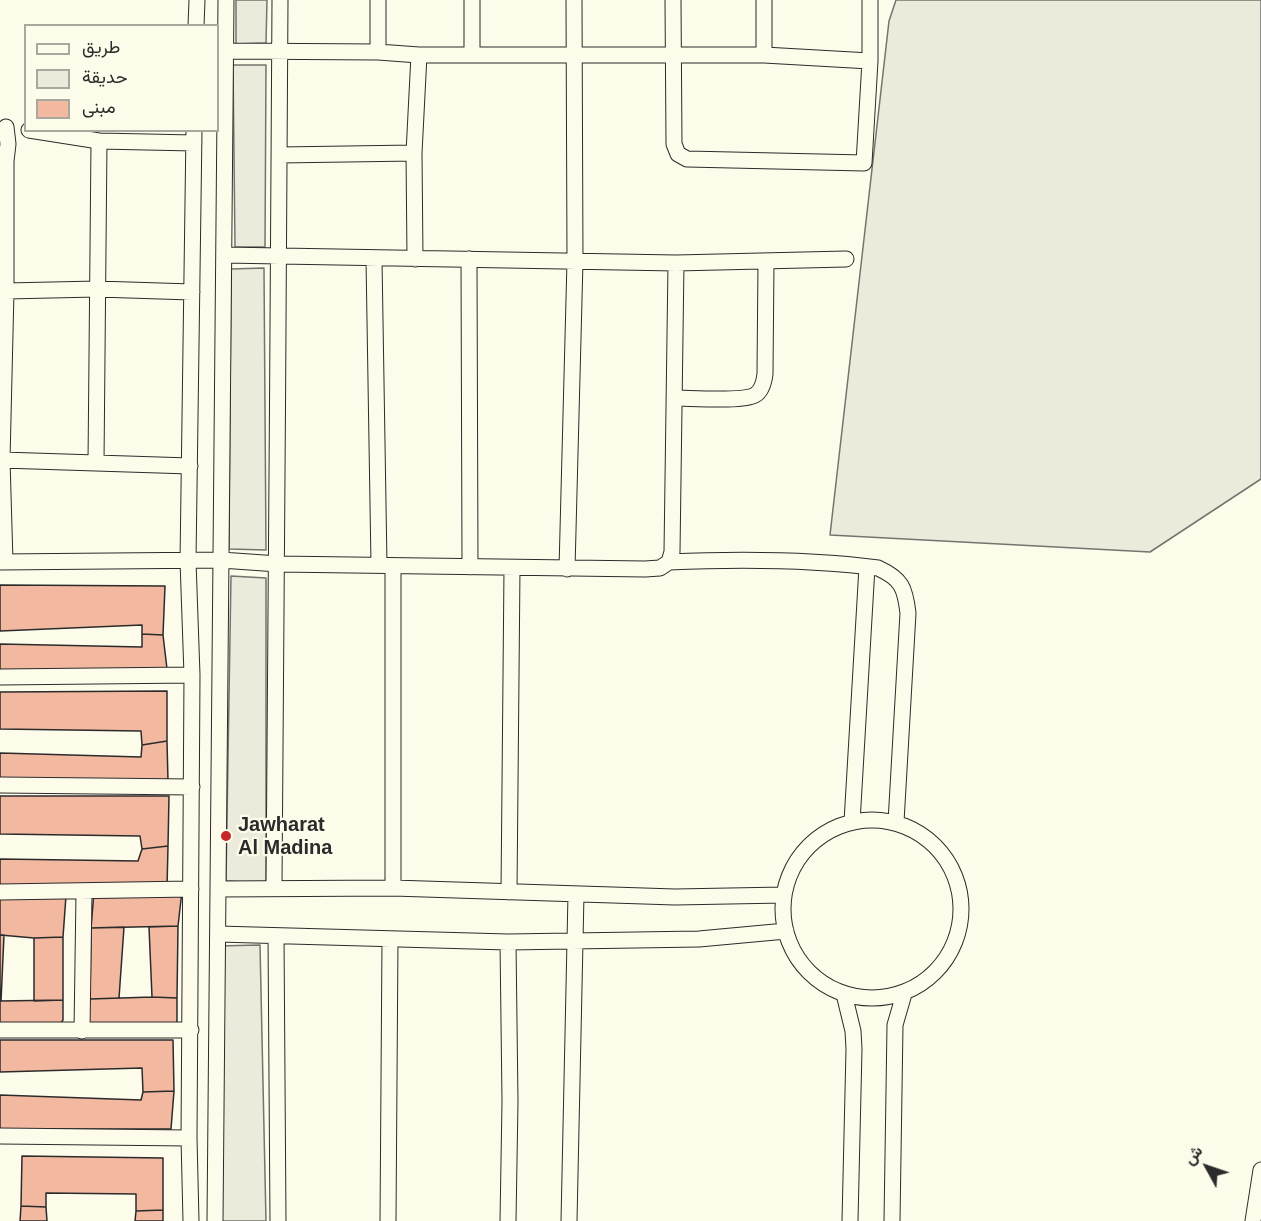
<!DOCTYPE html>
<meta charset="utf-8">
<style>
body{margin:0}
#map{position:relative;width:1261px;height:1221px;overflow:hidden;background:#fdfbea;font-family:Arial,Vazirmatn,sans-serif}
canvas{display:block}
.legend{position:absolute;left:24px;top:24px;width:195px;height:108px;box-sizing:border-box;background:#fdfbea;border:2px solid #a9a89e;margin:0;padding:8px 10px;list-style:none;font-size:18px;color:#2b2b2b}
.legend li{display:flex;align-items:center;gap:12px;height:30px}
.legend b{width:30px;border:2px solid #a9a89e}
.north{position:absolute;left:1177px;top:1137px;width:60px;height:60px;-webkit-text-stroke:4px #fdfbea;paint-order:stroke;rotate:310deg;font-size:16px;font-weight:700;line-height:24px;text-align:center;color:#2b2b2b}
.north::after{content:'';display:block;margin:auto;width:21px;height:27px;background:#2b2b2b;clip-path:polygon(50% 0,100% 100%,50% 72%,0 100%)}
</style>
<div id="map">
<canvas width="1261" height="1221"></canvas>
<ul class="legend">
<li><b style="height:8px;background:#fdfbea"></b>طريق</li>
<li><b style="height:16px;background:#ecebdb"></b>حديقة</li>
<li><b style="height:16px;background:#f2b8a0"></b>مبنى</li>
</ul>
<div class="north">ش</div>
</div>
<script>
const g = document.querySelector('canvas').getContext('2d');
g.lineJoin = 'round';
function fillPath(path, color) { g.fillStyle = color; g.fill(path, 'evenodd'); }
function strokePath(path, color, width, dash) { g.strokeStyle = color; g.lineWidth = width; g.lineCap = dash ? 'butt' : 'round'; g.setLineDash(dash || []); g.stroke(path); }
function write(font, color, halo, rows, align = 'center') {
  g.font = font + ' Arial,sans-serif'; g.lineWidth = 4.5; g.setLineDash([]); g.textBaseline = 'middle'; g.strokeStyle = halo; g.fillStyle = color; for (const [text, x, y, turn = 0] of rows) {
    g.save(); g.translate(x, y); g.rotate((+turn || 0) * Math.PI / 180); g.textAlign = isNaN(turn) ? turn : align; if (halo) g.strokeText(text, 0, 0); g.fillText(text, 0, 0); g.restore();
  }
}
const green = new Path2D(`
 M236,0H267L266,43L236,44Z
 M896,0H1261V479L1150,552L830,535L889,21Z
 M233,65H266L265,247H235Z
 M264,268L266,550L229,549L231,269Z
 M231,576L266,578V883L226,881Z
 M260,945L266,1221H222L217,946Z`);
fillPath(green, '#ecebdb');
strokePath(green, '#74746e', 1.5);
const building = new Path2D(`
 M0,585L165,586L163,635L142,634V625L0,631Z
 M142,634L163,635L167,669L0,671V644L142,647Z
 M167,691V741L142,745L141,731L0,729V692Z
 M167,741L168,781L0,778V753L141,757L142,745Z
 M0,796H169L168,846L142,849L140,836L0,834Z
 M168,846L167,888L0,886V859L138,861L142,849Z
 M182,891L178,926L91,928L94,892Z
 M66,896L63,937L34,938L0,935V897Z
 M178,926L177,998L152,997L149,927Z
 M124,927L119,998L90,999L91,928Z
 M0,935H4L1,1001H0Z
 M63,937V1000L34,1001V938Z
 M152,997L177,998V1026L87,1023L90,999Z
 M63,1000V1020L60,1024L0,1023V1001Z
 M0,1040H173L174,1091L143,1092L142,1068L0,1072Z
 M174,1091L171,1129H0V1095L141,1100L143,1092Z
 M22,1156L163,1158V1210L136,1211V1194L46,1193V1207L21,1206Z
 M21,1206L46,1207L47,1221H20Z
 M163,1210V1221H135L136,1211Z`);
fillPath(building, '#f2b8a0');
strokePath(building, '#2b2b2b', 1.5);
const minor = new Path2D(`
 M673,0L674,144L678,154L687,159L864,163L870,61V0
 M764,0V55
 M196,26L197,0
 M226,51L378,52L419,55H764L870,61
 M378,52V0
 M472,53V0
 M29,130L99,141L194,143
 M279,155L414,153
 M224,255L676,263L846,259
 M374,259L379,565
 M415,259L414,153L419,55
 M469,259L470,567
 M6,291L97,289L192,292
 M674,398C691,398 743,402 755,395C762,391 764,382 765,374L766,261
 M2,460L190,466
 M96,463L99,141
 M0,562L221,560L278,564L645,569L660,568L669,562C739,559 808,559 878,568C902,579 905,588 908,613L896,822
 M5,562L2,460L6,291V161L8,144L6,127
 M669,562L672,552L676,263
 M393,566V888
 M567,569L575,261L574,0
 M0,677L192,675
 M0,785L192,787
 M783 909a89 89 0 1 1 178 0a89 89 0 1 1-178 0Z
 M852,822L867,567
 M274,888C278,592 277,296 280,0
 M218,889L393,888L675,897L784,895
 M0,892L191,889
 M509,892L512,568
 M218,934L508,942L699,939L786,931
 M276,936L278,1221
 M844,994L853,1031L854,1049L850,1221
 M0,1030H191
 M82,1031L84,892
 M0,1136L189,1138
 M191,1221L189,1138L192,675L188,561L194,130
 M215,1221L226,0
 M388,1221L390,939
 M508,1221L510,1102L508,942
 M569,1221L576,894
 M892,1221L895,1025L904,994
 M1253,1221L1261,1170`);
strokePath(minor, '#2b2b2b', 17);
strokePath(minor, '#fdfbea', 15);
for (const [x, y, r, color] of [
 [226,836,6,"#c62828"]
]) { const dot = new Path2D(); dot.arc(x, y, r, 0, 2 * Math.PI); g.fillStyle = color; g.fill(dot); strokePath(dot, '#fdfbea', 2); }
write('bold 20px', '#2b2b2b', '#fdfbea', [
 ["Jawharat",238,825],
 ["Al Madina",238,848]
], 'left');
</script>
